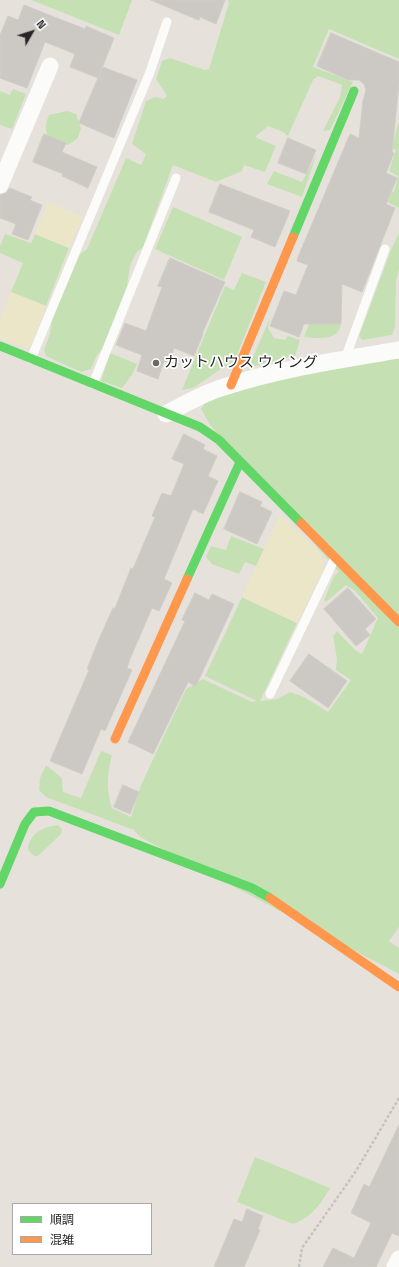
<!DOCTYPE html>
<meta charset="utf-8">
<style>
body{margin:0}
#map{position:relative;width:399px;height:1267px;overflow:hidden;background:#e6e2db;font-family:"Space Grotesk","Noto Sans JP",sans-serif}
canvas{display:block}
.legend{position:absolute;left:12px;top:1203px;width:140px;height:52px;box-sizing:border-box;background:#fff;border:1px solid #a8a8a8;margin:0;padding:5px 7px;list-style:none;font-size:12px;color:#262626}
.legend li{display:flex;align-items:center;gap:8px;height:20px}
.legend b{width:20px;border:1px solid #a8a8a8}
.north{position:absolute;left:12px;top:12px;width:40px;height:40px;-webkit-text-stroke:3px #fff;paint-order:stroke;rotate:51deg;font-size:11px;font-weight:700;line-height:16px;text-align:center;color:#262626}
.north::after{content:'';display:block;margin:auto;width:14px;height:18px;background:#262626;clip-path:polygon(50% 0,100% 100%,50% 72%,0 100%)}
</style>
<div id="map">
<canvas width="399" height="1267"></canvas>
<ul class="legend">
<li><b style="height:5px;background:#63d668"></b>順調</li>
<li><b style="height:5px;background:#ff974d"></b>混雑</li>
</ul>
<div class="north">N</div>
</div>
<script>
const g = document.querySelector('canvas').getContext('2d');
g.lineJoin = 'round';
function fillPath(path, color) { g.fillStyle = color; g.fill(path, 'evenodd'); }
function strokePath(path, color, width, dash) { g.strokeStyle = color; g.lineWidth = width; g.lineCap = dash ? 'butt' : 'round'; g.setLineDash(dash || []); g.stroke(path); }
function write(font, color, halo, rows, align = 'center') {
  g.font = font + ' "Space Grotesk","Noto Sans JP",sans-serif'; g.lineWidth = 3.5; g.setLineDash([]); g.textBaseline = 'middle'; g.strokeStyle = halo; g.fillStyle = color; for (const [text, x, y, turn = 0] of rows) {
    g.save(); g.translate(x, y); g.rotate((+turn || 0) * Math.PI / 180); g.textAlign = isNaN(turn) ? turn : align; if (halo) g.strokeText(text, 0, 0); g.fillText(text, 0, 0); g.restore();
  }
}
fillPath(new Path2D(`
 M31,0H132L119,35Z
 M228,0H399V59L329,29L313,67L353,82L330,130L323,131L340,97L342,85L318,76L313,80L288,136L283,132L268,126L255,137L276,146L265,172L244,165L242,171L216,182L173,165L143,247L136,253L130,266L127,286L102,349L97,355L91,369L81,372L46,356L44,350L50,334L52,320L80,254L87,249L126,158L141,165L146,154L132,144L146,101L155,97L163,99L167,96L156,79L162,61L170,58L205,70L209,69L229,3Z
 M13,89L26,94L12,129L0,125V91L10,95Z
 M67,111L76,114L81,128L78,138L68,145C48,142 41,134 49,115Z
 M399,122V208L378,197L380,189L394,192L398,176L389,171L396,150L391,148Z
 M317,153L302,197L267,184L274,171L302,182Z
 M173,207L242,237L224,280L155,249Z
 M399,233V270L396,280L395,327L392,335L362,340L359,336L391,250Z
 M5,234L31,243L35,234L69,248L46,306L11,292L23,263L0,253V246Z
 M242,273L266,282L233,365L224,367L193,388L182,390L225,286L234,290Z
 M321,293L322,324H341C339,342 315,338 304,337Z
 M271,316L268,328L274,338L285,340L288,336L300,340L295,356L254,366L250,364Z
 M110,353L137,364L132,375L122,388L101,381Z
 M399,356V927L389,941L399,948V974L140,837L134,830L46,797L39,790L40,778L46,765L62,778L63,792L81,798L101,751L112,755C107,774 106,789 112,808L131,817L141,785L186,689L203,679L252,702L257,701L205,676L242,597L297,623L260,701L277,699L290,692L304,697L328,712L351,680L336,670L337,659L333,636L337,631L355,650L362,654L378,618L355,591L346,585L326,602L324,600L334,576L339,572L210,425L201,409L206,401L232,389Z
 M231,536L264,549L256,566L245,562L239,574L212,564L206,557L211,546L226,550Z
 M58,825L62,829L61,834L38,856H34L28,850C29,833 43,827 58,825Z
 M255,1157L330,1188C320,1205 312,1217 293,1224L237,1202Z`), '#c5e1b3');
fillPath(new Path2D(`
 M48,202L83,217L69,248L35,234Z
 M11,292L46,306L32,343L27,348L0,339V319Z
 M280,515L321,554L324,562L323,569L297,623L242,597Z`), '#ece6c8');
const building = new Path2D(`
 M151,0H225L216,24L200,17L199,20Z
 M24,5L85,29L86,26L114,38L98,78L70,67L75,54L45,42L27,88L0,78V35L8,16L18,20Z
 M331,33L399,62V84L392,152L394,153L386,173L397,178L386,204L395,208L362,292L342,284L341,324H304L299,337L270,326L284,291L296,295L308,265L297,261L298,257L350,134L359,138L363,101L366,90L364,84L359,80H348L317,66Z
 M103,67L137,80L114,138L79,123Z
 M44,134L66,143L62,152L97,167L88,188L62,176L63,174L33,162Z
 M288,138L316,150L306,174L278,163Z
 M220,184L290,211L275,247L251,237L254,230L209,212Z
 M10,188L32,197L30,200L42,205L28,240L12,234L16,224L0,218V195L6,193Z
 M170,258L225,282L202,334H203L194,356L174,348L169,363L164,361L158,379L137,371L142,355L116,345L125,323L146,331L162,287L158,286Z
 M184,434L198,441L205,445L203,449L217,456L208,476L218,481L203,514L193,509L164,579L172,583L159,611L152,608L130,659L127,668L132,670L105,731L101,729L82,774L50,761L89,670L87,669L99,639L113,608H115L131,568L133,569L155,517L152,516L162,493L171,496L184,464L172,459Z
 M240,492L262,502L260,506L272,512L257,544L224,529Z
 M348,588L376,619L365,629L370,635L356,646L324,609Z
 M195,593L209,600L212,594L234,604L196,686L188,682L153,754L128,742L185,621L182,620Z
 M309,654L347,681L328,708L290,681Z
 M123,785L139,792L130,814L114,807Z
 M399,1125V1236L392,1233L376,1267H323L333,1248L354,1258L371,1223L351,1213L364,1184L369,1187Z
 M247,1209L263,1216L258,1229L260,1230L244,1267H214L234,1219L242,1222Z`);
fillPath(building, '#ccc9c4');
strokePath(building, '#d0cdc8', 1);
strokePath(new Path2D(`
 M299,1267L302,1248L356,1171L399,1098`), '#c4c3c2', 2.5, [3, 2]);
strokePath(new Path2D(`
 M31,359L150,72L167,22
 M345,359L385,249
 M93,384L176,178
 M270,694L335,558`), '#fbfbfa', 9);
strokePath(new Path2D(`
 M0,185L50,66
 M166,414C183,405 200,395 218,389C276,369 339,360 399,350
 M395,1267L399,1259`), '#fbfbfa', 17);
strokePath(new Path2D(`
 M293,237L354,91
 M0,346L200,427L219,440L301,523
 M187,579L240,462
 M0,884L25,824L34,812L49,811L252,888L270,898`), '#63d668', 9);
strokePath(new Path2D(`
 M231,385L293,237
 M301,523L399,622
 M115,739L187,579
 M270,898L399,987`), '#ff974d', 9);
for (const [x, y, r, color] of [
 [156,363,4,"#696865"]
]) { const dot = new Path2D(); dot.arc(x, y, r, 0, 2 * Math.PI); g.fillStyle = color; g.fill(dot); strokePath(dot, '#fff', 1.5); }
write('15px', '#262626', '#fff', [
 ["カットハウス ウィング",164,363]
], 'left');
</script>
